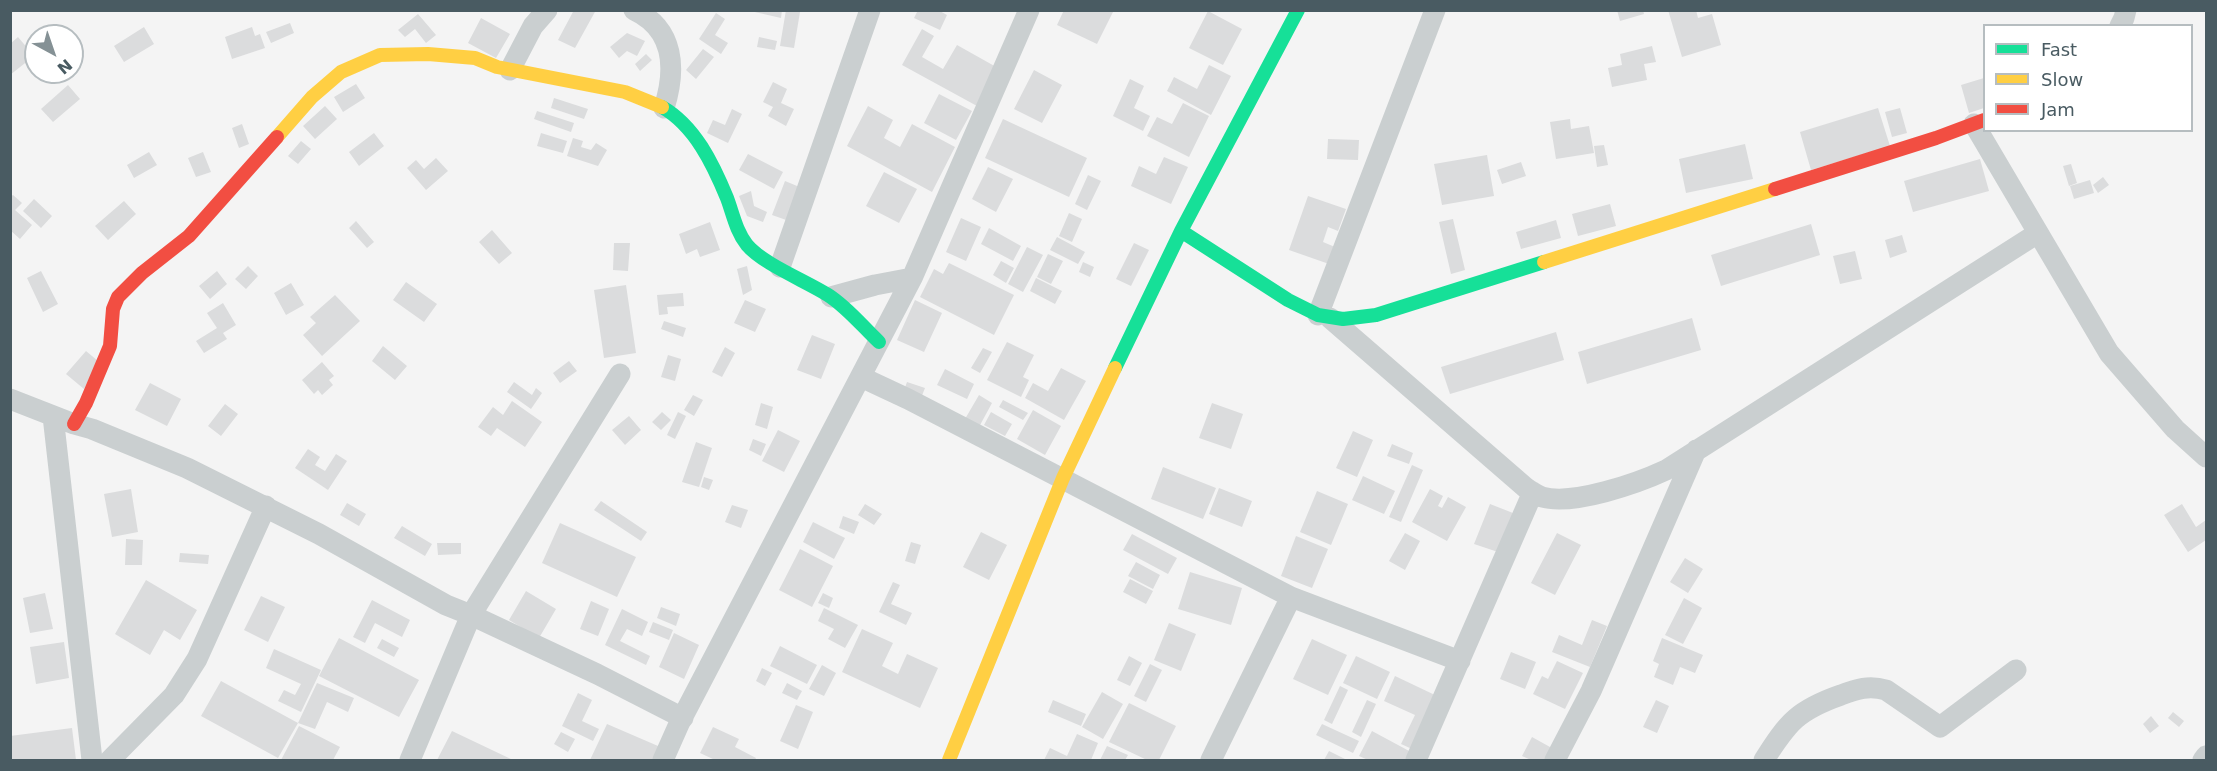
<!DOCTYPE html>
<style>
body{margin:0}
#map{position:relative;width:2217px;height:771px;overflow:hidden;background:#f4f4f4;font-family:"DejaVu Sans",sans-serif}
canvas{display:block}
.frame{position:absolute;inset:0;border:12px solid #495b62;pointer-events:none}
.legend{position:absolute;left:1983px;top:24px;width:210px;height:108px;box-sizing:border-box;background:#fff;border:2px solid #b6bdc0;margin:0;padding:8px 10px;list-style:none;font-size:18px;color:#495b62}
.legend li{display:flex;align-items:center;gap:12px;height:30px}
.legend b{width:30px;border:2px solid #b6bdc0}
.north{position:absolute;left:24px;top:24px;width:60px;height:60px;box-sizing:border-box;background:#fff;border:2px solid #b6bdc0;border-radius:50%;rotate:140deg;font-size:16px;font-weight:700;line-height:24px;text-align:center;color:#495b62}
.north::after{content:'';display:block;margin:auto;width:21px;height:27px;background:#859195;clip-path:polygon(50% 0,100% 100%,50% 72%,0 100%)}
</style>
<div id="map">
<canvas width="2217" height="771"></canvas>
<div class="frame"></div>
<ul class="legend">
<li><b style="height:8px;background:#16e098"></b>Fast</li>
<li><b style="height:8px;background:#ffcf43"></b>Slow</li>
<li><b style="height:8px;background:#f24e42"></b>Jam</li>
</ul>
<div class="north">N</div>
</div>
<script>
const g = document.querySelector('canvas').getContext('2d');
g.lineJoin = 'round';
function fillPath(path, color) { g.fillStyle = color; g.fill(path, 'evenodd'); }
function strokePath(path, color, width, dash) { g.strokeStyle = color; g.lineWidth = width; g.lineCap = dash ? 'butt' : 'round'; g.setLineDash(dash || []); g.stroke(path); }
fillPath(new Path2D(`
 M574,10H596L575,48L558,40Z
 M746,10H782L781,18Z
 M786,10L800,12L794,48L780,46Z
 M918,10H938L947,15L940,30L914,18Z
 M1064,10H1114L1097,44L1057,25Z
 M1617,10H1643L1644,14L1620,21Z
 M1668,10H1696L1698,18L1712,14L1721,45L1682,57Z
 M1208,11L1242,29L1223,65L1189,48Z
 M716,13L725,19L715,35L728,43L721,54L699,39Z
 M418,14L436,35L426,43L415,29L405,37L398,30Z
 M481,18L510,34L496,58L468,43Z
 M290,23L294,33L271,43L266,32Z
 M144,27L154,44L124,62L114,46Z
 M252,27L255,36L260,34L265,48L232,59L225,37Z
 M922,29L934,36L922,57L943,69L957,45L998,68L977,106L902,65Z
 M627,33L645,41L637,56L627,51L619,58L610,47Z
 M18,37L34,56L10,75V44Z
 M759,37L777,41L775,50L757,47Z
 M1652,46L1656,62L1644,64L1647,80L1612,87L1608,68L1622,65L1620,54Z
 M703,49L714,57L696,79L686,70Z
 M646,54L652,60L640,71L635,64Z
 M1209,65L1231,76L1211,115L1167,91L1174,77L1197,89Z
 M1034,70L1062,85L1042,123L1014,109Z
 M1984,78V108L1969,113L1961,85Z
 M1130,79L1144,86L1134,108L1150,116L1143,131L1113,116Z
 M773,82L787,89L781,103L794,109L786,126L768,116L773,107L763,102Z
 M356,84L365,98L343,112L334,97Z
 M68,85L80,99L53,122L41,109Z
 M939,94L972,111L956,140L924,123Z
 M554,98L588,109L584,119L551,108Z
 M1183,103L1209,116L1189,157L1147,136L1157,117L1172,124Z
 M325,106L337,119L315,139L303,126Z
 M868,106L893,120L884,138L900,147L912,124L955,147L932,192L847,146Z
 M1878,108L1890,146L1811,170L1800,132Z
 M1900,108L1907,133L1892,137L1885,112Z
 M732,109L742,114L728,143L707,133L713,120L725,125Z
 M537,111L574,123L571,132L534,119Z
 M1003,119L1087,158L1069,197L985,158Z
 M1570,119L1571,129L1589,126L1594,153L1556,159L1550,122Z
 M242,124L249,144L239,148L232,128Z
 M374,133L384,146L359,166L349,152Z
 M541,133L567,141L563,153L537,146Z
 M573,138L583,141L581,147L591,150L596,143L607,150L598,166L567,156Z
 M1328,139L1359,140L1358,160L1327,159Z
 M301,141L311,149L298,164L288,156Z
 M1745,144L1753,179L1686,193L1679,159Z
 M1604,145L1608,165L1597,167L1594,146Z
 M149,152L157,165L134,178L127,165Z
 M203,152L211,172L196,177L188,158Z
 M748,154L783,172L774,189L739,170Z
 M1487,155L1494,196L1442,205L1434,164Z
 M1164,157L1188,167L1171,204L1131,186L1139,166L1156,174Z
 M436,158L448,171L426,190L407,168L416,160L424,169Z
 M1980,159L1989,191L1913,212L1904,181Z
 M1521,162L1526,176L1502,184L1497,170Z
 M2071,164L2077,183L2069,186L2063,166Z
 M988,167L1013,179L996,212L972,199Z
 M884,172L917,189L899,223L866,206Z
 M1088,175L1101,181L1087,210L1075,204Z
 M2103,177L2109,185L2098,193L2093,185Z
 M2090,180L2094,193L2074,199L2070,186Z
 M785,181L802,188L789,221L772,215Z
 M751,191L754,206L767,212L763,222L747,216L739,196Z
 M13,195L22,203L15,210L32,225L20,239L10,230V197Z
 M1308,196L1346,209L1338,231L1328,227L1323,242L1335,247L1329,264L1289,250Z
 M34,199L52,216L41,228L23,211Z
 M124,201L136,214L108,240L95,226Z
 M1610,204L1616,226L1578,236L1572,214Z
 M1069,213L1082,219L1072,242L1059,236Z
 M961,218L981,227L966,261L946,252Z
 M1453,219L1465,270L1451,274L1439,222Z
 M1556,220L1561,238L1521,249L1516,232Z
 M356,221L374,242L367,248L349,228Z
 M710,222L720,250L700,257L697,249L686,254L679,234Z
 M1811,224L1820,255L1721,286L1711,255Z
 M989,228L1021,246L1013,261L981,244Z
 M492,230L512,253L499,264L479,242Z
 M1902,235L1907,252L1890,258L1885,240Z
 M1057,237L1085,252L1078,264L1050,250Z
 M614,243H630L628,271L613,270Z
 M1134,243L1149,250L1131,286L1116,279Z
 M1027,247L1043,255L1023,292L1008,284Z
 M1855,251L1862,279L1840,284L1833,256Z
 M1048,254L1063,261L1051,284L1037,277Z
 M1001,261L1014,268L1006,283L993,275Z
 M1083,262L1094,267L1090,277L1079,272Z
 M949,263L1014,295L994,335L920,297L934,269L943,274Z
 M248,266L258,276L246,289L235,279Z
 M747,266L752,290L743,295L737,269Z
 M41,271L58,304L43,312L27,278Z
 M217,271L227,284L210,299L199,286Z
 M1036,278L1062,291L1055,304L1030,291Z
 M406,282L437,304L424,322L393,300Z
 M291,283L304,305L286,315L274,293Z
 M626,285L636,353L604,358L594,290Z
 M683,293L684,306L667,307L668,314L659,315L657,295Z
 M335,295L360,321L322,356L303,335L316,323L310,317Z
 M745,300L766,309L755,332L734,323Z
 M915,300L942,313L924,352L897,340Z
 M223,303L236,325L223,333L227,339L204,353L196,341L217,328L207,313Z
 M1692,318L1701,350L1587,384L1578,352Z
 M664,321L686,328L683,337L661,329Z
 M1556,332L1564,360L1450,394L1441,367Z
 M812,335L835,344L821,379L797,370Z
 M1007,342L1034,355L1023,377L1029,380L1021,397L987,380Z
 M383,346L407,366L395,380L372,361Z
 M725,347L735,353L722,377L712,372Z
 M983,348L992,352L980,373L971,368Z
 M86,351L98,361L84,389L66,374Z
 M668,355L681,359L675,381L661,377Z
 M569,361L577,371L560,383L553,373Z
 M322,362L334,376L329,380L333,385L322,395L318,390L314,394L302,380Z
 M1061,368L1086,381L1064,420L1025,398L1033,383L1048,391Z
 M945,369L974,384L967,399L937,385Z
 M514,382L532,395L536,388L542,393L531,409L507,392Z
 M907,382L925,388L921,398L903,393Z
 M150,383L181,399L167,426L135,410Z
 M693,395L703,400L694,416L684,410Z
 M979,395L992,403L979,427L965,419Z
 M1003,400L1028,413L1023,420L999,407Z
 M512,401L542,422L525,447L497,428L491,436L478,427L493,407L503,415Z
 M761,403L773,407L767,429L755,425Z
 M1212,403L1243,414L1231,449L1199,438Z
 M225,404L238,414L221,436L208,426Z
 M1033,410L1061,426L1045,455L1017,439Z
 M662,412L671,420L661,430L652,422Z
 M678,412L686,416L675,439L667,435Z
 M991,412L1012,424L1005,436L984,425Z
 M629,416L641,430L625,445L612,430Z
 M778,430L800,441L784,472L762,461Z
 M1353,431L1373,440L1357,477L1336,468Z
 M753,439L766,444L761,456L749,450Z
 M696,442L712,448L699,487L682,482Z
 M1392,444L1413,453L1409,464L1387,456Z
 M308,449L320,457L315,465L325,471L336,454L347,461L328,490L295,468Z
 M1412,465L1423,470L1401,522L1389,517Z
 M1163,467L1216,488L1203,519L1151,499Z
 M1363,476L1395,491L1384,514L1352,500Z
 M704,477L713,480L709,490L701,487Z
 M1219,488L1252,501L1242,527L1209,514Z
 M131,489L138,532L112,537L104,494Z
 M1430,489L1443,496L1438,506L1442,508L1448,497L1466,507L1447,541L1412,522Z
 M1317,491L1348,504L1331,545L1300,532Z
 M601,501L647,532L641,541L594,510Z
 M347,503L366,514L359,526L340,515Z
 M865,504L882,514L874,525L858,515Z
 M1490,504L1513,513L1498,552L1474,544Z
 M2182,504L2196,527L2206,520V540L2188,552L2164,515Z
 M732,505L748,510L741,528L725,522Z
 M843,516L859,522L854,534L839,528Z
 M813,522L845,538L834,559L803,542Z
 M560,523L636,557L617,597L542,563Z
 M402,526L432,544L425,556L394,538Z
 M981,532L1007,545L989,580L963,567Z
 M1405,533L1420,541L1405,570L1389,561Z
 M1557,533L1581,545L1555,595L1531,583Z
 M1132,534L1177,558L1168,574L1123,550Z
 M1296,536L1328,549L1312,588L1281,576Z
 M126,539L143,540L142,565H125Z
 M911,542L921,545L915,564L905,561Z
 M437,543H461V554L438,555Z
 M800,549L833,566L812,607L779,590Z
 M180,553L209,555L208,564L179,562Z
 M1685,558L1703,569L1688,593L1670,582Z
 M1136,562L1160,575L1153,589L1128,576Z
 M1190,572L1242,588L1231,625L1178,609Z
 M1130,579L1153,591L1146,604L1123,592Z
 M146,580L197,610L180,640L164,630L150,655L115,634Z
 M893,582L900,585L891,604L912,613L906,625L879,612Z
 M526,591L556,609L539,638L509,620Z
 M45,593L53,629L30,633L23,598Z
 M823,593L833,598L829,608L818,603Z
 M261,596L285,607L268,642L244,630Z
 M1684,598L1702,608L1683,644L1665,635Z
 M372,600L410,620L402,637L375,623L365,643L353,637Z
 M591,601L609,609L598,636L580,629Z
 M661,607L680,614L676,626L657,618Z
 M824,608L858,625L845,648L828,639L834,629L818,621Z
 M622,609L648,622L642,636L627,629L620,641L650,656L646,665L605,645Z
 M1592,620L1607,626L1590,667L1552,652L1559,635L1582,645Z
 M653,622L673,630L669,640L649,632Z
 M1169,623L1196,634L1181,671L1154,660Z
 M862,629L893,643L882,666L898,674L907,654L938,668L920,708L842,672Z
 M674,633L699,645L684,679L659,667Z
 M339,638L419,680L399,717L319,676Z
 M1662,638L1703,655L1695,673L1680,667L1673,685L1654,677L1659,664L1653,661Z
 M382,639L399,648L394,657L377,648Z
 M1312,639L1347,655L1328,695L1293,679Z
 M64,642L69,678L36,684L30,647Z
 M780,646L817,665L807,684L770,666Z
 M274,649L321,670L301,712L278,701L284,690L295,695L301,684L266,668Z
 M1511,652L1536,662L1525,689L1500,679Z
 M1129,656L1142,663L1130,686L1117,680Z
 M1356,656L1390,672L1377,699L1343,683Z
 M1557,661L1583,673L1565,709L1533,694L1542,676L1548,679Z
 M1150,664L1162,670L1146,702L1134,696Z
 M822,665L836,673L824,696L809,689Z
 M762,668L772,673L765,686L756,681Z
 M1395,676L1437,696L1412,749L1401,744L1415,715L1384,701Z
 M221,681L298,723L317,683L354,698L348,712L327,702L315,729L298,723L278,758L201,716Z
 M787,683L802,691L797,700L782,693Z
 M1340,686L1348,690L1332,724L1324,720Z
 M1102,692L1123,704L1103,739L1082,727Z
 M578,693L592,700L582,721L599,729L593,741L562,726Z
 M1053,700L1086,714L1081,726L1048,712Z
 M1367,700L1376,704L1361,737L1352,732Z
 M1656,700L1669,706L1657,733L1643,727Z
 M1129,703L1176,726L1159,760H1147L1109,742Z
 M796,705L813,712L798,749L780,741Z
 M2173,712L2184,721L2179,727L2168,718Z
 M2151,716L2159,726L2150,733L2143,724Z
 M607,724L665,749L660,760H590Z
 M1322,724L1359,741L1353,753L1316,735Z
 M299,726L340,747L333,760H281Z
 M713,727L739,739L735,747L756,758L755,760H715L700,753Z
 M72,728L76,760H10V736Z
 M452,731L513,760H437Z
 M1372,731L1411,752L1406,760H1368L1359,756Z
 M561,732L575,739L568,752L554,744Z
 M1077,734L1098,743L1091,760H1044L1050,748L1067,756Z
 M1532,737L1559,752L1554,760H1531L1522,756Z
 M1107,746L1128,755L1125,760H1100Z
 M1329,751L1347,760H1324Z`), '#dbdcdd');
strokePath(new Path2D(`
 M634,10C675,29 676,70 664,108
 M2120,26L2124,18L2126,10
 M510,70L533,26L547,10
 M1974,124L2109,353L2175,429L2206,457
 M780,267L870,10
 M831,297L875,285L912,278
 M1318,315L1435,10
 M1330,318L1526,488C1531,491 1537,495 1542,497C1573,506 1638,483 1666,470L2038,233
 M861,377L908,399L1291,597L1460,661
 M10,399L74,424L92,429L187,468L319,534L446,605L471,615L597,674L683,718
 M53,416L92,760
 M110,760L174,695L197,659L266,506
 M410,760L471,615L620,374
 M663,760L679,724L912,278L1029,10
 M1211,760L1291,597
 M1416,760L1533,492
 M1555,760L1591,691L1696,450
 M1764,760C1788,722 1798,710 1841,695C1857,689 1869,685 1886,690L1940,727L2016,670
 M2203,760L2206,756`), '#cacfd0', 21);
strokePath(new Path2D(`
 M662,107C695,126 713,164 727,198C733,214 736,231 747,245C763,264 806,281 828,295C847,307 863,327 879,342
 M1181,231L1288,300L1318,315L1343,319L1376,315L1544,262
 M1115,368L1181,231L1298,10`), '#16e098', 14);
strokePath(new Path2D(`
 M277,137L312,97L341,72L380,55L428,54L475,58L497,67L625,92L662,107
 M1544,262L1775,189
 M949,760L1063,478L1115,368`), '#ffcf43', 14);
strokePath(new Path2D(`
 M1775,189L1936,138L1984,120
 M74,424L86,403L110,346L113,309L118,297L142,273L189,236L277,137`), '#f24e42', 14);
</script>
